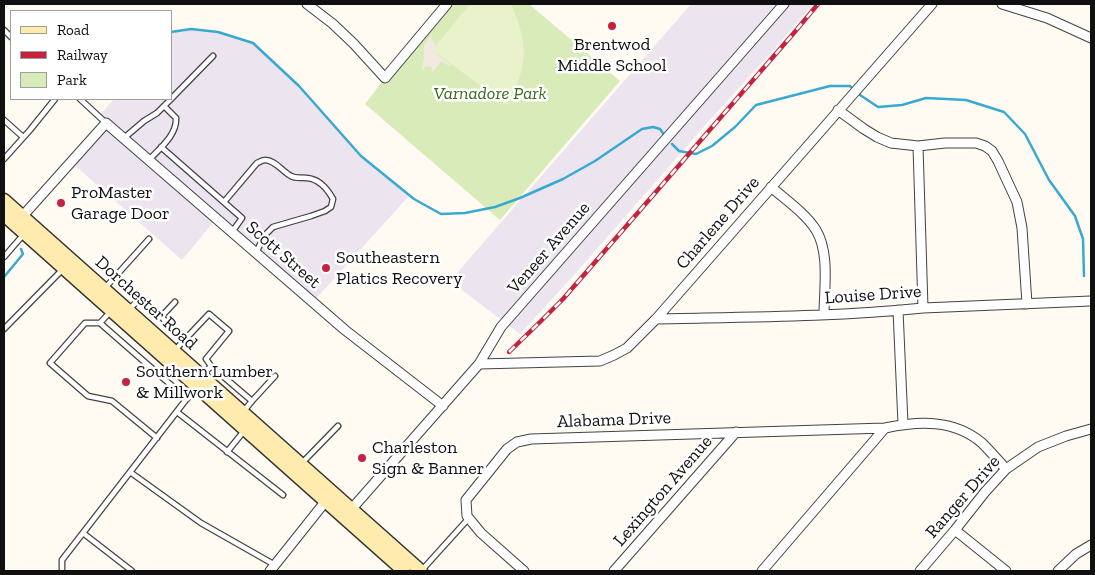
<!DOCTYPE html>
<style>
body{margin:0}
#map{position:relative;width:1095px;height:575px;overflow:hidden;background:#fffbf2;font-family:"Zilla Slab",serif}
canvas{display:block}
.frame{position:absolute;inset:0;border:5px solid #101010;pointer-events:none}
.legend{position:absolute;left:10px;top:10px;width:162px;height:90px;box-sizing:border-box;background:#fff;border:1px solid #9f9f9f;margin:0;padding:6px 9px;list-style:none;font-size:15px;color:#101010}
.legend li{display:flex;align-items:center;gap:10px;height:25px}
.legend b{width:25px;border:1px solid #9f9f9f}
</style>
<div id="map">
<canvas width="1095" height="575"></canvas>
<div class="frame"></div>
<ul class="legend">
<li><b style="height:6px;background:#ffebad"></b>Road</li>
<li><b style="height:6px;background:#c52240"></b>Railway</li>
<li><b style="height:14px;background:#daebba"></b>Park</li>
</ul>
</div>
<script>
const g = document.querySelector('canvas').getContext('2d');
g.lineJoin = 'round';
function fillPath(path, color) { g.fillStyle = color; g.fill(path, 'evenodd'); }
function strokePath(path, color, width, dash) { g.strokeStyle = color; g.lineWidth = width; g.lineCap = dash ? 'butt' : 'round'; g.setLineDash(dash || []); g.stroke(path); }
function write(font, color, halo, rows, align = 'center') {
  g.font = font + ' "Zilla Slab",serif'; g.lineWidth = 5; g.setLineDash([]); g.textBaseline = 'middle'; g.strokeStyle = halo; g.fillStyle = color; for (const [text, x, y, turn = 0] of rows) {
    g.save(); g.translate(x, y); g.rotate((+turn || 0) * Math.PI / 180); g.textAlign = isNaN(turn) ? turn : align; if (halo) g.strokeText(text, 0, 0); g.fillText(text, 0, 0); g.restore();
  }
}
fillPath(new Path2D(`
 M691,4H813L777,46L708,122L574,275L520,334L450,281Z
 M191,29L218,32L253,43L299,86L361,156L409,196L312,303L216,219L182,260L71,162L106,123L99,116L114,99H171V33L173,31Z`), '#ece4ee');
fillPath(new Path2D(`
 M447,4H529L620,81L500,220L365,104L385,78Z`), '#daebba');
fillPath(new Path2D(`
 M470,4H511C529,45 528,66 507,105L432,50Z`), '#eaf2cc');
fillPath(new Path2D(`
 M432,35L433,36L431,39L435,43L436,54L451,65L449,66L441,61L433,72L431,66L424,67V70L422,69L424,57V45Z`), '#f0eae0');
strokePath(new Path2D(`
 M171,32L191,29L218,32L253,43L299,86L361,156L414,199L441,214L465,213L495,207L520,198L563,179L595,161L642,129L653,127L660,129L665,136
 M860,95L878,107L902,105L926,98L966,100L1004,112L1025,134L1049,180L1075,216L1083,239L1084,276
 M672,144L679,151L696,154L712,146L735,127L756,105L830,86H850L851,87
 M4,277L23,254L21,249`), '#39a9d2', 2.5);
const service = new Path2D(`
 M4,30L11,37
 M80,99L106,123
 M171,99L213,56
 M4,120L23,137
 M124,138L144,121L157,113L171,99
 M161,147L242,218L232,232
 M4,159L30,130L55,99
 M149,160C160,148 177,135 176,118L164,106
 M224,202L257,163C260,162 262,160 265,160C275,160 283,172 291,176C296,179 302,177 307,178C319,179 328,190 333,199L331,207L325,211L311,216L273,227L264,236L256,253
 M4,257L24,234
 M105,288L149,239
 M129,309L140,299L161,317L175,302
 M110,312L100,323H85L50,363L88,396L112,401L157,438
 M161,317L186,338
 M100,323L187,399
 M4,329L63,269
 M175,350L209,314L229,331L206,359L211,366L252,401L243,412
 M203,375L211,366
 M163,378L173,366
 M252,401L275,376
 M177,412L283,495
 M227,452L244,431
 M302,463L338,426
 M130,472L201,523L275,565
 M83,533L132,571
 M422,570L469,518
 M62,571V560L195,388`);
const minor = new Path2D(`
 M307,4L333,24L354,44L385,78L447,4
 M1002,4L1047,18L1091,38
 M838,110L864,129L877,137L891,143L918,146L945,143H976L985,146L992,151L998,161L1017,202L1022,228L1027,304
 M918,146L923,308
 M771,187C786,200 805,213 816,230C830,253 824,289 824,315
 M20,219L106,123L345,330L443,406
 M898,310L903,424
 M656,319C745,317 835,317 923,308L1091,301
 M479,364L600,361L614,355L627,348L656,319L932,4
 M349,512L479,364L501,327L784,4
 M955,530L1006,571
 M270,571L329,497
 M524,571L481,533L467,516L466,500L507,449L517,442L531,439L885,428C919,421 954,419 982,443C990,451 998,460 1006,469
 M614,571L736,432
 M762,571L885,428
 M920,571L955,530L985,492L1006,469L1038,447L1066,436L1091,429
 M1058,571L1076,554L1091,545`);
const secondary = new Path2D(`
 M4,200L421,571
 M4,215L404,571`);
strokePath(service, '#434343', 7);
strokePath(minor, '#434343', 11);
strokePath(secondary, '#323232', 15);
strokePath(service, '#fff', 4.5);
strokePath(minor, '#fff', 9);
strokePath(secondary, '#ffebad', 12);
const rail = new Path2D(`
 M509,352L541,321L563,299L793,34L818,4`);
strokePath(rail, '#c52240', 4.5);
strokePath(rail, '#fff', 2.5, [8]);
for (const [x, y, r, color] of [
 [612,26,5,"#c52240"],
 [61,203,5,"#c52240"],
 [326,268,5,"#c52240"],
 [126,382,5,"#c52240"],
 [362,458,5,"#c52240"]
]) { const dot = new Path2D(); dot.arc(x, y, r, 0, 2 * Math.PI); g.fillStyle = color; g.fill(dot); strokePath(dot, '#fff', 2); }
write('18px', '#101010', '#fff', [
 ["Brentwod",612,45,"center"],
 ["Middle School",612,66,"center"],
 ["ProMaster",71,193],
 ["Garage Door",71,214],
 ["Southeastern",336,258],
 ["Platics Recovery",336,279],
 ["Southern Lumber",136,372],
 ["& Millwork",136,393],
 ["Charleston",372,448],
 ["Sign & Banner",372,469]
], 'left');
write('italic 18px', '#376a1d', '#fff', [
 ["Varnadore Park",490,94]
]);
write('18px', '#101010', '#fff', [
 ["Charlene Drive",718,223,-49],
 ["Veneer Avenue",549,248,-49],
 ["Scott Street",283,255,41],
 ["Louise Drive",873,295,-4],
 ["Dorchester Road",146,303,42],
 ["Alabama Drive",614,420,-2],
 ["Lexington Avenue",663,491,-49],
 ["Ranger Drive",963,497,-49]
]);
</script>
